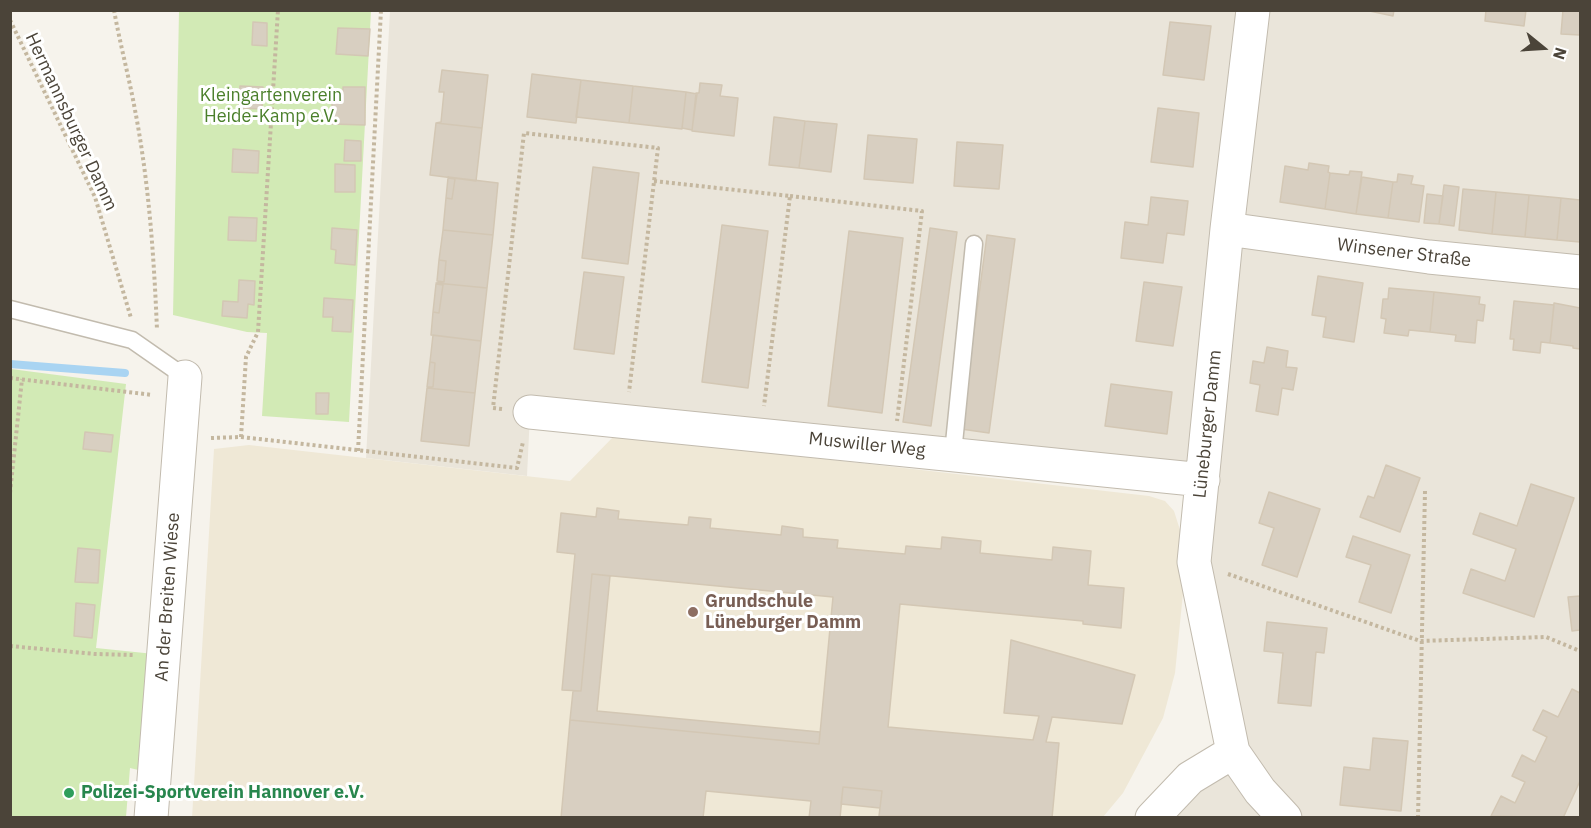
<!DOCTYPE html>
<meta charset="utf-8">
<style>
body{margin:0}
#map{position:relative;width:1591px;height:828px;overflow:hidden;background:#f6f3ec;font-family:"IBM Plex Sans",sans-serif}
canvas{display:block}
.frame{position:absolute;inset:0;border:12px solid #4b4439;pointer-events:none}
.north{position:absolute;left:1513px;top:18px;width:60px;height:60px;-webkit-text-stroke:4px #fff;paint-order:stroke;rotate:108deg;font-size:16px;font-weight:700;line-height:24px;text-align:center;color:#4b4439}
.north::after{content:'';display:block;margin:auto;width:21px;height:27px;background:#4b4439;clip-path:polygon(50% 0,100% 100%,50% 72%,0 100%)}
</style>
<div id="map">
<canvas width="1591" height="828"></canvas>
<div class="frame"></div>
<div class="north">N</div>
</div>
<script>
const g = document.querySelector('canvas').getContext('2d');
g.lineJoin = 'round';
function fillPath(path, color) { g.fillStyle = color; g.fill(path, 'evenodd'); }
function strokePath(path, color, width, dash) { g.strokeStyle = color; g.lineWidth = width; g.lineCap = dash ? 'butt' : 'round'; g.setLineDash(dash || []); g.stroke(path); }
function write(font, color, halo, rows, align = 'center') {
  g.font = font + ' "IBM Plex Sans",sans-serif'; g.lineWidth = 6; g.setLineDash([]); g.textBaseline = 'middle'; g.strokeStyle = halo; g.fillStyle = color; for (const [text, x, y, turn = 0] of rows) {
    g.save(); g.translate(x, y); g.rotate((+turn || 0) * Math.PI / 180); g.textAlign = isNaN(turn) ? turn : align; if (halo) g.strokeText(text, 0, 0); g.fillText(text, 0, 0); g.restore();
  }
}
fillPath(new Path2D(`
 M390,11H1580V817H1152L1233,752L1222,706L1203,480L530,413L527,476L366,458Z`), '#eae5da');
fillPath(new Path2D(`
 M615,435L1149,496L1165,501L1174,511L1180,530L1183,593L1175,673L1163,718L1123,793L1103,817L192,818L214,449L249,445L570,481Z`), '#efe8d6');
fillPath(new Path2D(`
 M179,11H371L349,422L262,416L267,333L247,332L173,315Z
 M11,369L126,384L96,648L164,655L155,774L130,768L126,817L11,818Z`), '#d2eab5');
strokePath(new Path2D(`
 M10,364L125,373`), '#a9d4f2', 8);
const building = new Path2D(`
 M1365,10H1394L1393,16Z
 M1486,10H1526L1524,26L1485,21Z
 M1563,10H1580V35L1561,34Z
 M253,22L267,23V46L252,45Z
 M1170,22L1211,26L1204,80L1163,75Z
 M338,28L370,29L368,56L336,54Z
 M442,70L488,75L482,128L436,123L441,122L444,92H439Z
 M532,74L581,80L576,123L527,117Z
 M581,80L633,86L629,123L576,117Z
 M700,83L722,85L720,96L738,98L734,136L692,131L696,93H699Z
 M240,86L263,87L262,109L239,108Z
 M633,86L686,92L682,129L629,123Z
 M343,87H365V125L332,124V98H343Z
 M686,92L697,94L692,130L682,128Z
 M1158,108L1199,113L1193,167L1151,162Z
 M774,117L805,121L799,168L769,165Z
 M805,121L837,124L831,172L799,168Z
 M436,123L482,128L476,181L430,175Z
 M868,135L917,139L913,183L864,179Z
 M345,140L361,141V161H344Z
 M957,142L1003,145L999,189L954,186Z
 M233,149L259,151L258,173L232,172Z
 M1309,163L1329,166L1328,172L1330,173L1325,209L1280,202L1285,166L1308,170Z
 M335,164L355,165V192H335Z
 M593,167L639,173L628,264L582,258Z
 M1350,171L1362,172L1356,214L1325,209L1330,173L1349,175Z
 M1398,174L1413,176L1411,184L1424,186L1419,222L1388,218L1393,182H1397Z
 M448,177L498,183L493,235L443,230L446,198L452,199L455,179Z
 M1362,177L1393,182L1388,218L1356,214Z
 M448,178L455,179L452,199L446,198Z
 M1444,185L1459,187L1454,226L1439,224Z
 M1463,189L1496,192L1492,234L1459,230Z
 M1496,192L1529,195L1525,237L1492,234Z
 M1427,194L1443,196L1439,224L1424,223Z
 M1529,195L1561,198L1557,240L1525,237Z
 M1151,197L1188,201L1184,235L1167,233L1163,263L1121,258L1125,222L1148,225Z
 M1561,198L1580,200V242L1557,240Z
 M229,217L257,218L256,241L228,240Z
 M722,225L768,231L748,388L702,382Z
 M332,228L357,230L355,265L335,263L336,250L331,249Z
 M930,228L957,232L931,426L903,422Z
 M443,230L493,235L487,288L436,283L444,282L446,261L439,260Z
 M849,231L903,238L882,413L828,406Z
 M987,235L1015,239L989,433L961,429Z
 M439,260L446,261L444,282L437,281Z
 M584,272L624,277L614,354L574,349Z
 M1318,276L1363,283L1354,342L1323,337L1326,317L1312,315Z
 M239,280L255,281L254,305L248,304L247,318L222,316L223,301L238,302Z
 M1144,282L1182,287L1173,346L1136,341Z
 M436,283L487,288L481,341L431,335L433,312L439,313L443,285Z
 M436,284L443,285L439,313L433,312Z
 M1389,288L1434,292L1430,332L1409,330L1408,336L1384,333L1386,319L1381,318L1383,299H1388Z
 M1434,292L1480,297L1479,304L1485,305L1483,321L1477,320L1475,343L1455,341L1456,335L1430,332Z
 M324,298L353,300L351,332L332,331L333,317H323Z
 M1514,301L1554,305L1550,343L1541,342L1540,353L1513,350L1514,339H1510Z
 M1554,303L1580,308V349L1573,348V346L1550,343Z
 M433,335L481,341L475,393L427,388L433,387L435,363L430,362Z
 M1267,347L1288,351L1286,367L1297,368L1293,390L1282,388L1278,415L1256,411L1260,385L1250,383L1253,361L1264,363Z
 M430,362L435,363L433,387H427Z
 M1111,384L1172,392L1167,434L1105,426Z
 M427,388L475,393L469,446L421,441Z
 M316,393H329L328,414H316Z
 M85,432L113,435L111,452L83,449Z
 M1386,465L1420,478L1400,532L1360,517L1368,496L1374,498Z
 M1531,484L1574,498L1534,617L1463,593L1471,569L1505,581L1516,549L1473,534L1480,513L1517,526Z
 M1269,492L1320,509L1297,577L1262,565L1274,528L1259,523Z
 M597,508L619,511L618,519L688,525L689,517L711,519L710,528L781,535L782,526L803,529V537L838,540L837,548L905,554L906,546L941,549L942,537L981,541L980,553L1052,560L1053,547L1091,551L1088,585L1124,588L1121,628L1083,624V621L900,604L888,727L1033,740L1039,716L1004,713L1011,640L1135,675L1122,724L1052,717L1046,742L1059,743L1052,818L879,816L882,791L843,787L840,818H809L811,801L706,791L703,818H561L570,720L819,744L833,597L592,574L581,691L562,690L575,554L557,552L561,513L596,517Z
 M1353,536L1410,555L1391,613L1359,602L1371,565L1346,557Z
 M78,548L100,550L98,583L75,582Z
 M592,574L610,576L597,711L820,732L819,744L570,720L573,691H581Z
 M1580,596V630L1572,631L1568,597Z
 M76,603L95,605L92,638L74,636Z
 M1267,622L1327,628L1324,653L1316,652L1311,706L1278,703L1283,653L1264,651Z
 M1572,689L1580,693V781L1563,818L1491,816L1501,796L1515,803L1525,782L1512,776L1522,755L1535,762L1547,737L1533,730L1543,710L1558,717Z
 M1373,738L1408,741L1401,811L1340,805L1344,767L1370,770Z
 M843,787L882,791L880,808L841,804Z`);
fillPath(building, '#d8cfc1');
strokePath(building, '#d3c7b4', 1.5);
const service = new Path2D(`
 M10,309L132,340L185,377
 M953,453L974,244`);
const minor = new Path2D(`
 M1253,10L1227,229L1194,562L1233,752L1260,791L1285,818
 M1227,229L1429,257L1580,272
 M530,412L1203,480
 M151,818L185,377
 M1152,818L1190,778L1233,752`);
strokePath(service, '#c2bbae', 19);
strokePath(minor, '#c2bbae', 35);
strokePath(new Path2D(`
 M114,10C120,44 129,77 135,110C149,183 154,257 157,330
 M10,20L95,197L131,318
 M654,181L790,196L764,406
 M790,196L922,211L897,421
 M10,378L153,395
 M502,409L493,408L524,133L658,148L629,392
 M241,437L246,357L258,332L278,10
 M211,438L241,437L517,468L523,442
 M358,451L381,10
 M10,493L22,379
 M1228,574L1420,641L1546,637L1580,651
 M10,646L95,654L133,655
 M1418,818L1425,491`), '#c4b79f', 4, [3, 3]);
strokePath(service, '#fff', 16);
strokePath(minor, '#fff', 33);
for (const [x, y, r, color] of [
 [693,612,6,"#8d6e63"],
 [69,793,6,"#2e9e5b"]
]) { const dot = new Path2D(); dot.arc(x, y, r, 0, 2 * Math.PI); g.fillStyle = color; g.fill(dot); strokePath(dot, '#fff', 2); }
write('18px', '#4a7f2a', '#fff', [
 ["Kleingartenverein",271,96],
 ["Heide-Kamp e.V.",271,117]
]);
write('18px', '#4b4439', '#fff', [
 ["Hermannsburger Damm",71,122,65],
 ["Winsener Straße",1404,253,7],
 ["Lüneburger Damm",1208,424,-84],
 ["Muswiller Weg",867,445,6],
 ["An der Breiten Wiese",168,597,-86]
]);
write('bold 18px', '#785e54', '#fff', [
 ["Grundschule",705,602],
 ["Lüneburger Damm",705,623]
], 'left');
write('bold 18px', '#27864d', '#fff', [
 ["Polizei-Sportverein Hannover e.V.",81,793]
], 'left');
</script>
